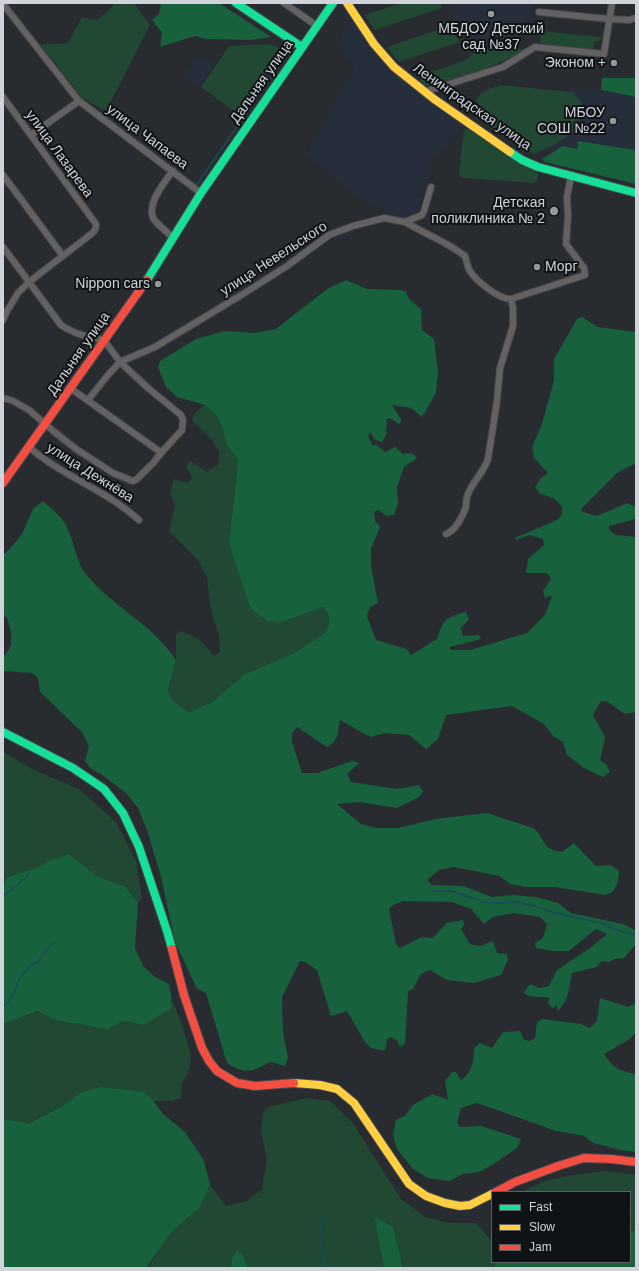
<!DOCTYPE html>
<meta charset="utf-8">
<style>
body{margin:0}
#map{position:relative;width:639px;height:1271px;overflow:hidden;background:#282b30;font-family:Arial,sans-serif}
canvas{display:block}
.frame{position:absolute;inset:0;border:4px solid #d0d4da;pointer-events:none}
.legend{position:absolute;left:491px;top:1191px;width:140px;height:72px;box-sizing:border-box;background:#101316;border:1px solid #5d6064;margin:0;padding:5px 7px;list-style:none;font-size:12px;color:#d0d4da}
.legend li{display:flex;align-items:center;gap:8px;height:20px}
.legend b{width:20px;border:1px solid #5d6064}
</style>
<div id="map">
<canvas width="639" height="1271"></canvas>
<div class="frame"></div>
<ul class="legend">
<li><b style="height:5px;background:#16e098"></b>Fast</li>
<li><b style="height:5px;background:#ffcf43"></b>Slow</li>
<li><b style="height:5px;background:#f24e42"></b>Jam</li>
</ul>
</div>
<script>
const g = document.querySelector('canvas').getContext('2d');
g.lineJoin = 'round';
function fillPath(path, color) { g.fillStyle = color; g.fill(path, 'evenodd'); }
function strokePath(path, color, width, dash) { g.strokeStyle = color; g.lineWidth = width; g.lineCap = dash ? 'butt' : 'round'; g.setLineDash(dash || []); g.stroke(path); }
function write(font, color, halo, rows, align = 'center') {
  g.font = font + ' Arial,sans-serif'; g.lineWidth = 4; g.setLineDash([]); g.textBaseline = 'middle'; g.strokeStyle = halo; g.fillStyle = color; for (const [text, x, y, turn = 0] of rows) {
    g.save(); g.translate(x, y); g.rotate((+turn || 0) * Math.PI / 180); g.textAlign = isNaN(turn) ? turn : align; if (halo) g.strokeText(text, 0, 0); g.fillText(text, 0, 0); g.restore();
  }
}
fillPath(new Path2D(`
 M448,3H532L530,31L475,46L454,25Z
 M347,4L394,67L465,121L431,164L419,209L415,215L404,219L385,212L354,195L306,154L355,66L339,48Z
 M196,58L215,62L197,88L183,78Z
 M504,89L565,93L570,89L598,90L636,97V160L534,151L482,122L476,98Z`), '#262e3b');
fillPath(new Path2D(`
 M112,3H134L150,25L106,111L82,98L41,45L68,43L82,17L97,20L114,5Z
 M402,3H440L442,8L375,30L365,15Z
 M447,20L449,26L460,42L399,62L387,47L437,30L438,24Z
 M541,31L601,37L600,41H595L593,51L540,43Z
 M271,44L283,50L239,115L201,87L229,46Z
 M497,45L525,50C507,60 441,90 423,85L420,81V76L466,60L474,53Z
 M501,85L572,92L582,103L575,131L555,144L534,154L482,122L476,98L486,90Z
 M470,128L538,173C539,178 538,180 533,183L465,178L461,177L459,173L464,130Z
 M205,405L216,415L222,427L227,445L238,460L229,544L253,611L268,621L280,623L323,607L329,615L328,628L322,635L294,653L245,674L212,702L191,712C181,707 172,701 168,691L176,660V635L181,631L199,639L214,656L220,652L219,635L213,618L210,603L207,577L198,560L183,545L169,532L175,505L170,494L174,479L188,483L192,478L186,467L190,461L207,472L219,464V452L212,440L192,420C194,413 199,409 205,405Z
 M3,752L32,769L79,789L116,822L136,861L142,898L138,903L125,886L112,882L95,875L69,854L49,860L41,867L11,876L3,882Z
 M172,1000L181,1021L191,1055L190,1068L182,1084L181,1098L172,1101H153L151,1098L80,1093L61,1107L28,1123L3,1119V1024L38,1011L53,1019L69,1023H75L107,1030L124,1021L143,1025L171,1003Z
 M306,1098L330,1101L352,1122L401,1199L425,1217L450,1223H476L492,1241V1262H496L494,1268H403L401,1259L374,1216L384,1268H248L243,1255L232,1258L231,1268H144L148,1267L170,1234L200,1207L210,1185L226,1206L247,1201L262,1189L267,1159L261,1133L263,1112L268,1107Z
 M605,1171L636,1175V1230L630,1231V1192H523C547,1176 577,1175 605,1171Z`), '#214832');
fillPath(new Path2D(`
 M161,3H219L271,37L251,40L206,39L195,36L160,47L162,33L152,20L159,14Z
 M602,78H636V97L601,90Z
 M578,141L635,150L636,147V184L545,162L542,159L563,146L577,149Z
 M346,280L367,289L402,290L406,292L409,299L421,309L422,330L434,339L438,372L436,393L422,417L411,408L392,405L402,421L399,424L390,418L387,419L386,435L382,442L375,440L370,432L368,436L373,446L376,445L385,452L395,447L403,454L412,453L417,458L404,467L397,487L398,503L394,515L387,516L378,510L374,512L375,521L380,527L371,549V566L378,603L370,607L367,616L376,640L407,649L411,655L437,639C444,619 444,618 466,612L469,619L461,628L463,636L479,635L481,638L478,640L450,647V650H470L527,633L545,615L552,596L545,598L543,591L551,579L547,573H526L528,559L544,545L543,539L529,535L516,540L515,538L557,520C572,507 553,496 540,494L535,487L540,479L548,473L534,458L532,447L542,424L554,380V359L577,319L582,317L598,327L636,332V463L617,473L581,509L583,512L597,516L627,503L636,507V518L632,520L609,526V530L616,535L636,537V712L625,714L608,702L601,701L593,715L605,737L600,760L607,765L610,772L603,777L584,768L567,755L563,742L553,736L544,724L512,706L446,715L438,739L426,749L409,735L385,733L370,737L340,720C337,732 340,740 327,747L297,727L292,733V742L302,773H317L352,761L359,763L347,774L351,782L397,789L419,785L423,792L418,798L397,808L359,802L337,804L361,824L376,828H398L435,819L487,813L533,828C547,839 540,849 562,852L574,843L596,866L610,865L619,871L618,882L613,892L605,895L555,887H525L510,884L499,876L454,867L439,870L427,880L432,885L463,886L492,897L513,895L536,897L558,903L571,913L623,924L635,930L636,944L624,958L614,959L610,962L601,961L597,967L572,973C569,986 569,1003 557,1011V1005L553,1008L548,1004L549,998C540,995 533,1000 524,993L530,984L540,988L549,986L557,970L590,948L607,934L596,929L569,951H552L536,948L535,943L543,938L547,924L540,917L513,913L493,917L484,924L471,909L452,902L403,901L393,905L389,909L396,944L400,948L422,937L433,938L447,923L463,920L464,925L461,929L470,944L480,946L493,941L497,953L507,954L508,960L501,975L474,983L447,980L430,970L421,974L413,989L408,991L405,1044L400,1047L397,1040L390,1037L387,1040L385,1051L371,1048L365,1042L347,1011L331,1016L317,970L305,962L300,961L282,997L283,1032L288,1058L285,1066L270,1062C251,1072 246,1075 227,1063L206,993L197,989L175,942L161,877L147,830L138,808L126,793L101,774L91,769L85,761L89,746L82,732L40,692L38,678L32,673L3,671V658L11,646V632L7,618L3,614V555L9,550L22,534L33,509L43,501C50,507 62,517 66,525C73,538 77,563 85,573C111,606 153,624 176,660L168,691C172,701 180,707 190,712L212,702L245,674L294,653L322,635L328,628L329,615L323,607L280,623L268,621L253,611L249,604L229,544L238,460L227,445L222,427L216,415L205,405L177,397L166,387L158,367L160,361L196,339L225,331L254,333L276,329L327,289Z
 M69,854L95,875L112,882L125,886L138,903L135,948L143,966L155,977L169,984L172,1000L171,1003L172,1006L170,1009L143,1025L124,1021L107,1030L75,1023H69L53,1019L38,1011L3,1024V882L11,876L40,867L49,860Z
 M600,998L628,1007L636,1003V1032L630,1039L604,1054C613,1068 620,1071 636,1074V1152L621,1150L593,1143L584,1136L556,1131L483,1105L477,1103L461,1108L457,1123L460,1127L481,1126L521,1139L517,1148L492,1165L479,1172L463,1174L449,1181L428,1178L413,1169L397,1149L393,1135L396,1120L405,1116L413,1105L432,1094L448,1100L445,1081L452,1072H456L461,1080C472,1073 474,1061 474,1048L480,1043L492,1048L503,1032L520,1031L524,1040L530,1041L535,1038L537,1022L542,1019L581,1024L590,1028L597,1021Z
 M100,1087L143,1092L151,1098L163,1114L185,1132L204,1161L210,1185L200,1207L170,1234L147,1267L144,1268H3V1119L29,1123L61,1107L80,1093Z
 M374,1216L393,1227L403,1268H384Z
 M636,1230V1268H494L496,1262H630V1231Z
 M237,1251L243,1255L248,1268H231L232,1258Z`), '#17613c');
strokePath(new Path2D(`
 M229,3L234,6
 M239,10L293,47
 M197,184L290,51
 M433,891H452L483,902L500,903L518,902L535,906L552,912L604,924L620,931L636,935
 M3,895L13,889L29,874
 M3,1006L9,1002L15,991L19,980L30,966L38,962L46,950L54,943
 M630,1212L636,1210
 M323,1217C318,1240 318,1246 328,1268`), '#194a5b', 1.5);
const street = new Path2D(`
 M284,3L317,26
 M3,4L79,101L201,193
 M539,12L609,19L629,20L636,18
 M424,92L503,67L535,47L604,54L612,3
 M3,97L96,224C97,231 91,234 86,238L29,282L18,293L7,311L3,320
 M31,135L79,101
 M173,171C164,182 144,207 155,221L173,238
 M3,175L63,256
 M405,222C425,234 447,242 465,256C467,261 467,267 470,271C476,281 500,300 511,299L585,275L584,268L566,244L568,216L567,197L571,176
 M3,247L61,325C74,334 88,337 104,340L120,362L155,347L243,294L287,266L329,235L353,226L384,218L405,222L422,215L424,211L431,187
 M3,398L13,401L29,410L52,430L76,449L113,473L133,481L137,479L154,462L161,453L159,451L70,388
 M88,400L108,375L120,362L148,388L181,415L183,420L182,430L161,453
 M29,447C62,476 106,490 139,520
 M446,534C455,531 463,516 466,507C466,503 466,498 468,494C473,481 484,472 488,459L497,401L500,368L513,326V308L511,299`);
const fast = new Path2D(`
 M236,3L302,47
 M510,152L522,160L538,167L636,193
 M147,280L201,193L333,3
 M3,732L73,768L104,789L123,813L139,847L167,931L172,949`);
const slow = new Path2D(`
 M347,3L374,44L394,67L434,99L510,152
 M294,1083L320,1085L337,1089L354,1103L409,1184L426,1196L445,1203L460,1206L470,1205L492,1194`);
const jam = new Path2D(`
 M3,483L147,280
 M172,949L184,995L202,1048L209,1061L217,1071L237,1083L255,1086L294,1083
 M496,1192L515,1182L558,1166L584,1158L611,1159L636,1162`);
strokePath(street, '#44464a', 8);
strokePath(fast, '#44464a', 10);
strokePath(slow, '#44464a', 10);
strokePath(jam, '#44464a', 10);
strokePath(street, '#636161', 6);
strokePath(fast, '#16e098', 8);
strokePath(slow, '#ffcf43', 8);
strokePath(jam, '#f24e42', 8);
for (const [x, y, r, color] of [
 [491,14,4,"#95999e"],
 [614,63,4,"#95999e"],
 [613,121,4,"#95999e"],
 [554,211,5,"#95999e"],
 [537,267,4,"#95999e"],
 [158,284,4,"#95999e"]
]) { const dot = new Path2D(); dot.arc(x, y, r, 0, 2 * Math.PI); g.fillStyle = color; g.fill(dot); strokePath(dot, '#101316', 1.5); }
write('14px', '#d0d4da', '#101316', [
 ["МБДОУ Детский",491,29,"center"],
 ["сад №37",491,45,"center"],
 ["Эконом +",606,63],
 ["МБОУ",605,113],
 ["СОШ №22",605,129],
 ["Детская",545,203],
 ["поликлиника № 2",545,219],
 ["Морг",545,267,"left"],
 ["Nippon cars",150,284]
], 'right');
write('14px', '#d0d4da', '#101316', [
 ["Дальняя улица",262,82,-55],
 ["Ленинградская улица",472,107,35],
 ["улица Чапаева",147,137,37],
 ["улица Лазарева",59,154,54],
 ["улица Невельского",274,259,-33],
 ["Дальняя улица",79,354,-55],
 ["улица Дежнёва",90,473,32]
]);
</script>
